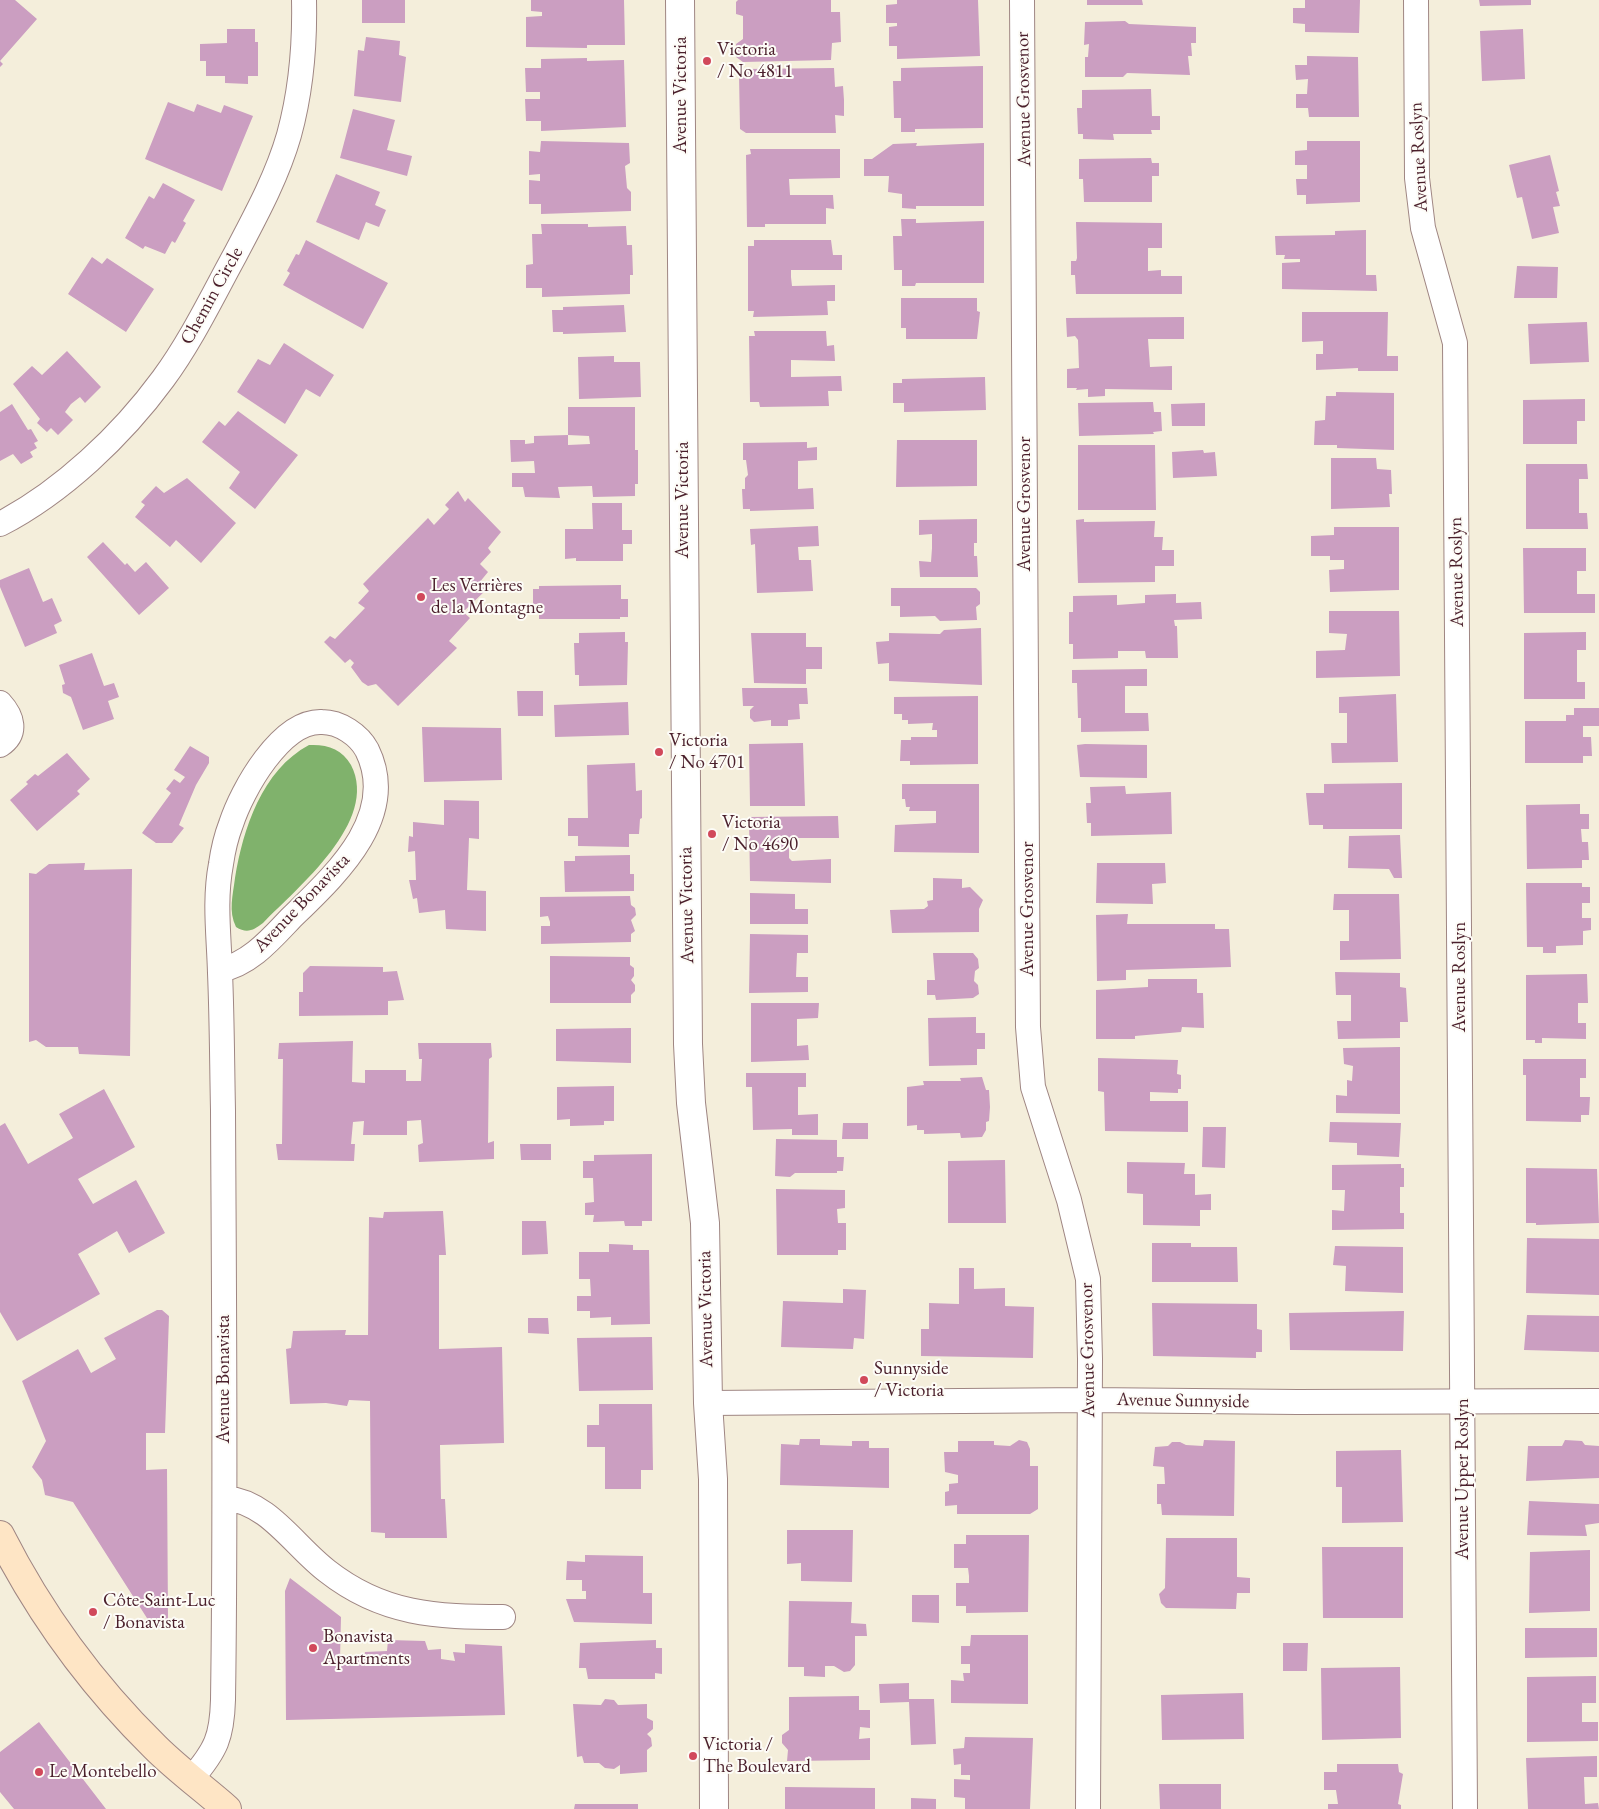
<!DOCTYPE html>
<meta charset="utf-8">
<style>
body{margin:0}
canvas{display:block;background:#f4eedb}
</style>
<canvas width="1599" height="1809"></canvas>
<script>
const g = document.querySelector('canvas').getContext('2d');
g.lineJoin = 'round';
function fillPath(path, color) { g.fillStyle = color; g.fill(path, 'evenodd'); }
function strokePath(path, color, width, dash) { g.strokeStyle = color; g.lineWidth = width; g.lineCap = dash ? 'butt' : 'round'; g.setLineDash(dash || []); g.stroke(path); }
function write(font, color, halo, rows, align = 'center') {
  g.font = font + ' "EB Garamond",serif'; g.lineWidth = 4; g.setLineDash([]); g.textBaseline = 'middle'; g.strokeStyle = halo; g.fillStyle = color; for (const [text, x, y, turn = 0] of rows) {
    g.save(); g.translate(x, y); g.rotate((+turn || 0) * Math.PI / 180); g.textAlign = isNaN(turn) ? turn : align; if (halo) g.strokeText(text, 0, 0); g.fillText(text, 0, 0); g.restore();
  }
}
fillPath(new Path2D(`
 M309,745C327,744 342,749 351,765C380,821 297,888 263,923C254,930 247,934 236,927C228,911 233,895 235,878C243,829 262,770 309,745Z`), '#80b26c');
fillPath(new Path2D(`
 M0,0H15L37,19L0,61L3,64L0,67Z
 M362,0H405V23H362Z
 M531,0H624L625,45H587V48L526,47V17L542,16V12L531,11Z
 M738,0H831V12H840L841,42L832,43L831,60L743,62L736,57V44L743,39V16L736,14V2Z
 M897,0H978L980,56L897,59V46H889V27L897,26V23H886V5L897,4Z
 M1087,0H1142L1143,5H1087Z
 M1305,0H1360L1359,33L1305,32V24L1293,23V8H1305Z
 M1479,0H1531V5L1480,6Z
 M1125,21L1129,24L1196,27V43H1191L1192,56H1188L1190,75L1127,73L1123,77H1085V57H1088L1089,44L1084,45L1085,22Z
 M227,29H255V42H258V76H248V84L225,83V76H206V61H200V44L227,43Z
 M1523,29L1525,79L1482,81L1480,31Z
 M366,37L400,41L399,55L406,57L401,102L354,96L358,50L364,51Z
 M1307,56L1358,57L1359,117H1309L1308,108H1296V94H1307L1308,79L1296,80L1295,65H1307Z
 M587,58V61L624,60L626,127L541,131V121H526L525,99H540V92H526L525,68H541V59Z
 M983,66V128L915,129V132H901V118H894L893,81H901V68Z
 M834,68L835,87L843,86L844,100V116L835,115L836,133H746L740,129L739,74L746,69Z
 M1151,89L1152,116H1160V130H1151L1152,134H1113L1114,140L1083,139V134H1078L1077,108H1082V90Z
 M168,102L194,112L197,104L221,113L224,105L253,116L222,191L145,159Z
 M353,109L395,120L387,150L412,156L407,176L340,158Z
 M541,141L629,143L630,163L625,166L627,188L631,192V211L541,214V204H529V180L540,181V174L529,175V151L540,152Z
 M1307,141H1360V202L1306,204V195H1297L1296,179H1307V165H1295V151L1307,150Z
 M917,143L916,146L984,143V206H916V209L902,208V194L888,192L889,176H864V159H872L893,144Z
 M750,149H840V178L789,179L790,195H833L834,209L826,208V224H765V227H747L746,155L751,154Z
 M1550,155L1559,191L1556,192L1560,206L1553,207L1559,233L1532,239L1522,197L1517,198L1509,165Z
 M1151,158L1152,163H1159V176H1152V202H1084L1083,179H1079V159Z
 M336,174L380,192L375,205L386,210L379,227L366,222L359,240L316,222Z
 M163,183L195,200L183,221L186,223L175,243L172,241L165,254L145,246L143,249L125,238L149,196L154,199Z
 M901,219H916V223L984,221V283H916L915,286H902V270H894L893,236H902Z
 M1076,222L1162,223V248H1148V271L1161,270V276H1182V294H1076L1075,275H1071V261H1076L1077,258Z
 M541,224H588V227L626,226L627,245H632L633,275H630V294L542,297V288H526V265L533,264L532,234H542Z
 M1366,230V275H1376L1377,291L1282,289V263L1300,262V259H1284L1285,255H1276L1275,236L1335,235V231Z
 M306,240L388,283L363,329L283,285L290,273L287,271L296,254L299,255Z
 M754,240H831L833,255H842V270H791V277L792,286L835,285V301H827L828,315L753,317L754,311H748V246H754Z
 M92,257L102,264L107,258L154,289L126,332L68,294Z
 M1517,266L1558,267L1557,298H1514Z
 M901,298H977V311L980,312L977,339H906V328H901Z
 M624,305L626,332L563,334V332H553L552,310H563V307Z
 M1302,312H1388L1387,356H1398V371H1358V368L1316,370V354H1323V341L1302,342Z
 M1184,317V339H1148L1150,367L1172,366V390L1105,389V396L1088,397V389L1076,390L1077,388H1067V369L1079,368L1078,340L1075,336L1067,337L1066,318Z
 M1587,322L1589,362L1530,364L1528,324Z
 M754,331H826L827,346L834,345L835,361L791,360V377L841,376L842,391H828L829,406L760,407L759,402H750L749,336H755Z
 M284,343L334,375L320,397L306,389L285,424L237,392L258,359L270,365Z
 M67,351L101,387L85,403L80,397L71,404L65,412L73,420L58,435L51,428L47,432L37,423L40,419L13,384L32,366L42,375Z
 M614,356V362H640L641,397L579,399L578,357Z
 M985,377L986,410L904,412V403H893V383H902V379Z
 M1336,392L1394,393V450L1337,448V445H1314L1315,421L1325,420L1326,396H1336Z
 M1585,399V421H1577V444H1523V400Z
 M1153,402L1154,412H1161L1162,431L1153,432L1154,434L1079,436L1078,403Z
 M1205,403V426H1172L1171,404Z
 M12,404L28,430L31,429L38,441L34,443L37,448L30,452L33,457L21,464L13,454L0,461V412Z
 M568,407H635V450H638V484H635V496L593,497L592,486L558,487L560,498L525,497L523,487H512V473H535L534,461L511,462L510,440H525V444L534,443V436L568,435ZM568,435L589,436L590,444L568,445Z
 M238,411L298,455L255,509L229,488L240,472L202,442L219,421L225,426Z
 M897,440H977V486L896,487Z
 M807,442V448L817,447V460L798,461V489L813,488L814,509L750,511V509H743L742,489H745V478L748,475L746,460H743V443Z
 M1078,445H1155L1156,510H1078Z
 M1203,450L1204,453L1215,452L1217,476L1173,478L1172,452Z
 M1331,458H1376L1377,469L1391,470L1392,494H1389L1390,507L1331,509Z
 M1526,464H1587L1588,479H1579V513H1587L1588,529H1526Z
 M187,478L236,523L201,563L176,540L170,547L135,517L145,505L141,502L156,486L164,493Z
 M458,491L465,502L468,498L501,532L488,548L491,552L480,564L488,572L479,583L486,590L463,612L470,618L449,641L457,648L398,706L376,684L368,686L362,682L351,667L354,663L350,659L345,663L324,642L330,636L335,639L365,608L358,603L369,591L363,584L428,518L434,525L449,509L445,505Z
 M592,503H622V530H632V544H623V561H576V558L565,559V529H593Z
 M977,519V543H974V556H977L978,577H920L919,561L931,562L932,548V534L919,535V520Z
 M1084,519V522L1155,521L1154,537H1163L1162,550H1174V566H1155V582L1078,583L1076,520Z
 M818,526L819,546L798,547L799,560H811L813,591L757,593L755,544L751,545L750,529Z
 M1334,527H1399V590L1330,592L1329,570L1344,569V560H1330V556H1311V536L1334,535Z
 M103,542L125,565L127,563L135,572L146,562L169,588L139,615L87,557Z
 M1523,548H1586V571H1577V594H1595V613H1524Z
 M29,568L43,602L52,598L62,621L54,625L57,633L25,647L0,587V580Z
 M621,585V599H628V617H620V619H539V604H533V589H539V586Z
 M891,588H976L980,592V604L976,607L977,620L940,621L935,616L900,617V606H891Z
 M1176,594V603L1201,602L1202,619L1174,620L1175,626H1177L1178,658H1146L1145,651H1118V658L1073,659V644H1069V612H1073V596L1117,595V605L1145,603V595Z
 M1329,611H1399L1400,676L1316,678V651L1345,650L1347,634L1329,633Z
 M981,628L982,685L889,681V663L878,664L876,642L889,641V633L940,634L944,630Z
 M625,632V642H628L627,685L579,686V675H575L574,643H579V633Z
 M1586,632V650H1577V682H1585V699H1524V633Z
 M751,633H806V647H822V669H806V684L754,683Z
 M92,653L104,686L114,683L119,697L108,701L114,719L83,730L71,697L63,693L62,685L65,684L59,665Z
 M1147,669V686H1125V713H1148L1149,731L1081,732V718H1078L1077,683H1072V670Z
 M742,688H807L808,704H799L800,719L788,720V726H771V720L754,722L750,718V710L754,706H743Z
 M517,691H543V716H518Z
 M1396,694L1398,762L1332,763L1331,743H1347V713H1339V697Z
 M978,696V764L910,765V761H900L901,740H911V737H937V730H932L933,723L908,724V720H902V714H894V697Z
 M628,702L629,735L555,737L554,705Z
 M1574,708H1599V726H1583V737H1591L1592,756H1583V763H1525V721H1566V715H1574Z
 M422,727L501,728L502,780L424,782Z
 M803,743L805,806H750L749,744Z
 M1085,744L1147,745V778L1080,777L1077,745Z
 M190,746L209,757V763L196,785L179,825L184,828L172,843H156L142,833L171,793L166,789L174,779L180,783L185,777L174,770Z
 M67,753L90,779L77,791L80,794L37,831L10,800L28,784L26,782L35,774L38,776Z
 M635,763L636,791L642,790V818L640,819L639,834H629V847L578,846V836H568V818H588L587,765Z
 M1402,783V829H1323V825H1309L1306,793H1324V784Z
 M902,784H979V853L894,852L895,825L936,823V811H909L910,807H906L905,799H902Z
 M1125,786L1126,794L1171,792L1172,834L1091,836V823H1087L1086,803H1091L1090,787Z
 M444,800L479,801V839L469,838L467,890L486,891V931L446,929L445,910L419,913L417,898L413,899L409,880H416L415,851L408,852L409,836L413,837V822L444,825Z
 M1580,804V814H1589V829H1581L1582,842H1588L1589,860H1582V868L1527,869L1526,805Z
 M838,816L839,838H792L789,843V858L792,861L831,859V883L750,881L749,817Z
 M1400,835L1402,878H1394L1389,869L1348,868L1349,836Z
 M630,855V874H634V891L565,892L564,861H575V856Z
 M85,863L84,870L132,869L130,1056L79,1054L78,1047H46L36,1040L29,1042V873L36,874L49,864Z
 M1097,863H1165L1166,883L1152,884L1153,904L1096,903Z
 M933,878L962,879V888L970,887L983,900L979,909V932L892,933L890,910L924,909L928,906L927,901L933,900Z
 M1526,883H1582V887H1590V903H1582V918H1591V930L1583,931V945L1556,946V953H1543V947H1527Z
 M750,893L795,894V909H808V924H750Z
 M1334,894H1399L1401,959L1340,960V941H1349V910H1333Z
 M630,896L631,905L635,908L636,915L631,920L635,931L631,934V942L541,944V926H550V922L548,916L540,917V897Z
 M1128,914L1127,924H1215V929H1229L1231,967L1126,970V980L1097,981L1096,915Z
 M750,934L808,935V953H797L796,977H808V992L749,993Z
 M933,953H973L978,959L979,968L975,971L974,981L978,985L979,994L973,998L936,1000L935,995H927V980H935Z
 M550,956L630,957V965L634,968V976L631,980L635,985V991L631,995V1003H550Z
 M310,966L383,967V972L397,971L404,1000L388,1001V1015L299,1016V992H303V973Z
 M1335,972L1400,973V987L1406,988L1408,1022H1400V1038L1338,1039L1337,1021H1351V995H1336Z
 M1587,974L1588,1003H1578V1023H1586V1039L1542,1038V1043H1535V1040H1526V975Z
 M1148,979H1197V993H1203L1204,1028L1182,1027L1181,1032L1135,1036V1039H1096V990L1148,987Z
 M751,1003H819L818,1018L797,1019V1046L808,1045L809,1060L751,1062Z
 M976,1017V1033H985V1049H977V1065L929,1066L928,1018Z
 M631,1028V1063L556,1061V1029Z
 M353,1041L352,1082L365,1083V1070H406V1081H421L422,1059H419L418,1043H491L492,1057L489,1059L488,1143L494,1141V1159L419,1162L418,1145L423,1143L421,1120L407,1121V1135H363L364,1121L353,1122L351,1144H355L354,1161L278,1160L276,1144H282L283,1059H278L279,1043Z
 M1400,1047V1114L1336,1113V1095L1347,1096V1080L1352,1081L1353,1066L1344,1064L1343,1048Z
 M1098,1058L1178,1060L1177,1074L1181,1075V1089H1178V1093L1150,1092V1101H1188V1132L1105,1131L1104,1092L1098,1091Z
 M1523,1059H1586V1078H1580V1097H1590L1589,1115H1581V1122L1526,1121V1075H1523Z
 M746,1073H806V1087H798V1115L818,1114V1135H792V1129L753,1130L752,1087H746Z
 M982,1077L986,1090H989L990,1107L989,1121L986,1122V1130L982,1137L961,1138L960,1133L924,1134V1130H917V1125L907,1126V1087L924,1085L923,1081H961L960,1078Z
 M614,1086V1121H604V1125L570,1126V1119L557,1120V1087Z
 M104,1089L135,1147L78,1179L93,1204L136,1180L165,1233L129,1253L117,1231L78,1254L100,1294L17,1341L0,1312V1126L5,1123L28,1164L73,1138L59,1114Z
 M1330,1122L1401,1123L1399,1157L1357,1155V1143L1329,1142Z
 M843,1123H868V1139H842Z
 M1203,1127H1226L1225,1168L1202,1167Z
 M776,1139L837,1140V1157H844L843,1171H837V1173H795L790,1177L775,1176Z
 M520,1144H551V1160H521Z
 M652,1154V1221H642V1226H625L624,1221L593,1222L594,1215H585V1203L594,1202L593,1178H583V1161H594V1155Z
 M1005,1160L1006,1223H948V1161Z
 M1127,1162L1185,1163L1184,1174H1195V1195L1211,1194V1210H1200V1226L1143,1225V1194L1127,1193Z
 M1401,1164V1168H1404V1187H1400V1213H1404V1229L1332,1230V1210L1344,1211L1345,1190H1332V1165Z
 M1526,1168L1597,1169L1599,1223L1536,1225V1223H1526Z
 M776,1189L845,1190V1208L837,1209L838,1223H846V1250H838V1255H777Z
 M443,1211L446,1255H439V1349L502,1347L504,1443L440,1445L441,1499H445L447,1538H385V1533L371,1532L370,1401L349,1400L347,1406L326,1403L290,1404L286,1349L291,1348L293,1331L346,1330L345,1335H368L369,1217L383,1218L384,1212Z
 M522,1221H546L548,1254L522,1255Z
 M1527,1238L1599,1239V1295L1526,1293Z
 M1152,1243H1191V1247H1237L1238,1282H1152Z
 M609,1244L633,1245V1250H649L650,1324L611,1325V1317L590,1318V1311H577V1296H591L590,1279H579V1252H609Z
 M1335,1246L1403,1247V1293L1345,1291L1346,1266L1333,1265Z
 M959,1268H974V1289L1005,1288V1306L1034,1307L1033,1358L921,1356V1329H929V1303L959,1304Z
 M843,1289L866,1290L864,1339L854,1338L853,1349L781,1347L783,1301L843,1303Z
 M1152,1303L1257,1304V1329L1262,1330V1352H1256V1358L1153,1356Z
 M157,1310H162L169,1316L165,1433H146V1470L167,1469L168,1621L166,1628L162,1629L152,1626L73,1502L45,1495L42,1480L32,1467L46,1441L22,1381L78,1349L91,1373L116,1359L104,1338Z
 M1404,1311L1403,1351L1290,1350L1289,1313Z
 M1527,1315L1599,1316V1352L1524,1350Z
 M528,1318H548L549,1334L528,1333Z
 M652,1337L653,1390L579,1391L577,1338Z
 M599,1404H652L653,1470H641V1489H605V1447H587V1425H599Z
 M800,1439H820V1445L852,1446V1441H869V1448H889V1488L780,1485L781,1444L799,1445Z
 M1019,1440L1027,1442L1030,1449V1466H1038V1509L1030,1514H957V1505L945,1506V1492L949,1491V1484L958,1483V1475L945,1472L944,1452H958V1441H994V1445L1010,1446Z
 M1204,1440L1235,1441L1234,1516L1162,1515L1161,1504H1157V1484H1165L1164,1467L1153,1466L1155,1447L1168,1446L1172,1442H1180L1186,1445L1203,1446Z
 M1565,1440L1582,1441L1585,1445L1599,1446V1478L1526,1481L1528,1446H1562Z
 M1401,1450L1403,1522L1342,1523V1487H1336V1451Z
 M1529,1501L1599,1504V1523L1585,1525L1587,1536L1527,1535Z
 M787,1530H853L852,1582L801,1581V1563L787,1564Z
 M966,1535H1029L1028,1612L966,1613V1606H956V1583H969V1576L968,1568H954V1544H966Z
 M1166,1538H1237V1577L1250,1578V1593H1237L1236,1609L1166,1608L1161,1603L1159,1594L1165,1588Z
 M1322,1547H1403V1618H1323Z
 M1590,1550V1611L1529,1613L1530,1552Z
 M585,1555L643,1556V1593H652V1624L574,1622L566,1599H586V1591H582V1580H566L567,1561L585,1562Z
 M290,1578L341,1617L340,1659L364,1660L365,1652L387,1651L388,1640L425,1641L428,1650L441,1649V1659L455,1661L453,1652L465,1653V1644L502,1646L505,1715L286,1720L285,1591Z
 M912,1595H939V1623L912,1622Z
 M789,1601L852,1602L851,1623L866,1624L867,1636H855V1665L850,1671L844,1672L834,1666H825V1677L804,1676V1667H788Z
 M1525,1628H1597V1657L1525,1658Z
 M971,1635H1028V1704L951,1703V1680L964,1681L963,1673H970V1664H961V1646H970Z
 M656,1640V1648H662V1674L655,1673V1679H588L586,1668H579L580,1643Z
 M1283,1643H1308L1307,1671H1283Z
 M1400,1667L1401,1738L1322,1740L1321,1668Z
 M1596,1676V1703H1582V1722H1598V1741L1527,1742V1677Z
 M909,1683V1699H934L936,1744L911,1745L909,1702L880,1703L879,1684Z
 M1243,1693L1244,1739L1162,1740L1161,1695Z
 M859,1696V1710H870V1728L860,1727L859,1739L870,1738V1760L787,1761L788,1750L782,1743V1735L789,1730V1697Z
 M605,1699L614,1700L618,1705L647,1704V1718L653,1721V1729L647,1734L651,1738L652,1746L647,1750V1772L620,1774V1765L614,1769L605,1768L599,1763H584L582,1756L577,1757L573,1704L601,1705Z
 M39,1722L106,1809H14L0,1792V1752Z
 M965,1737L1033,1738L1030,1809H965V1798L954,1797V1779L970,1780V1775H961V1764L954,1765L953,1749L964,1748Z
 M1597,1756V1777H1584L1585,1804L1598,1803L1599,1809H1528L1526,1758Z
 M1337,1764H1398L1399,1772L1403,1774L1398,1804L1401,1805V1809H1328V1804H1338L1336,1790H1324V1772H1337Z
 M1159,1784H1221V1809H1160Z
 M785,1787L875,1788V1809H785Z
 M911,1798L936,1799V1809H911Z
 M575,1804H638V1809H574Z`), '#cb9ec1');
const minor = new Path2D(`
 M1022,0L1028,1027L1033,1087L1069,1200L1088,1279L1090,1359L1088,1809
 M1416,0L1417,178L1423,228L1455,343L1465,1809
 M0,524C62,492 122,435 163,379C191,341 212,297 235,255C255,217 277,177 289,135C301,91 305,45 304,0
 M0,703C12,716 18,733 0,745
 M708,1403L1089,1400L1298,1402L1599,1401
 M225,1498C269,1502 294,1546 327,1571C383,1615 437,1617 503,1617
 M192,1778C216,1750 222,1737 223,1700C226,1503 224,1307 223,1110C222,1064 222,1019 220,973C219,936 214,901 221,864C223,850 226,837 231,824C242,790 281,720 322,722C340,722 359,735 367,750C400,817 334,876 291,918C271,939 250,964 220,970`);
const tertiary = new Path2D(`
 M680,0L688,1044L691,1103L705,1223L708,1403L713,1479L714,1809`);
const secondary = new Path2D(`
 M0,1535C40,1614 92,1685 155,1747C177,1769 203,1788 227,1809`);
strokePath(minor, '#9f8683', 26);
strokePath(tertiary, '#9f8683', 30);
strokePath(secondary, '#9f8683', 30);
strokePath(minor, '#fff', 24);
strokePath(tertiary, '#fff', 28);
strokePath(secondary, '#fee5c5', 28);
for (const [x, y, r, color] of [
 [707,61,5,"#d1495b"],
 [421,597,5,"#d1495b"],
 [659,752,5,"#d1495b"],
 [712,834,5,"#d1495b"],
 [864,1380,5,"#d1495b"],
 [93,1612,5,"#d1495b"],
 [313,1648,5,"#d1495b"],
 [693,1756,5,"#d1495b"],
 [39,1772,5,"#d1495b"]
]) { const dot = new Path2D(); dot.arc(x, y, r, 0, 2 * Math.PI); g.fillStyle = color; g.fill(dot); strokePath(dot, '#fdfcf7', 2); }
write('19px', '#4a1f2b', '#fdfcf7', [
 ["Victoria",717,50],
 ["/ No 4811",717,72],
 ["Les Verrières",431,586],
 ["de la Montagne",431,608],
 ["Victoria",669,741],
 ["/ No 4701",669,763],
 ["Victoria",722,823],
 ["/ No 4690",722,845],
 ["Sunnyside",874,1369],
 ["/ Victoria",874,1391],
 ["Côte-Saint-Luc",103,1601],
 ["/ Bonavista",103,1623],
 ["Bonavista",323,1637],
 ["Apartments",323,1659],
 ["Victoria /",703,1745],
 ["The Boulevard",703,1767],
 ["Le Montebello",49,1772]
], 'left');
write('19px', '#4a1f2b', '#fdfcf7', [
 ["Avenue Victoria",681,95,-90],
 ["Avenue Grosvenor",1024,99,-91],
 ["Avenue Roslyn",1419,157,-93],
 ["Chemin Circle",212,296,-61],
 ["Avenue Victoria",683,500,-90],
 ["Avenue Grosvenor",1025,504,-90],
 ["Avenue Roslyn",1457,572,-91],
 ["Avenue Bonavista",302,903,-46],
 ["Avenue Victoria",687,905,-91],
 ["Avenue Grosvenor",1028,909,-90],
 ["Avenue Roslyn",1460,977,-90],
 ["Avenue Victoria",706,1309,-91],
 ["Avenue Grosvenor",1088,1350,-91],
 ["Avenue Bonavista",224,1379,-90],
 ["Avenue Sunnyside",1183,1401,1],
 ["Avenue Upper Roslyn",1463,1479,-90]
]);
</script>
